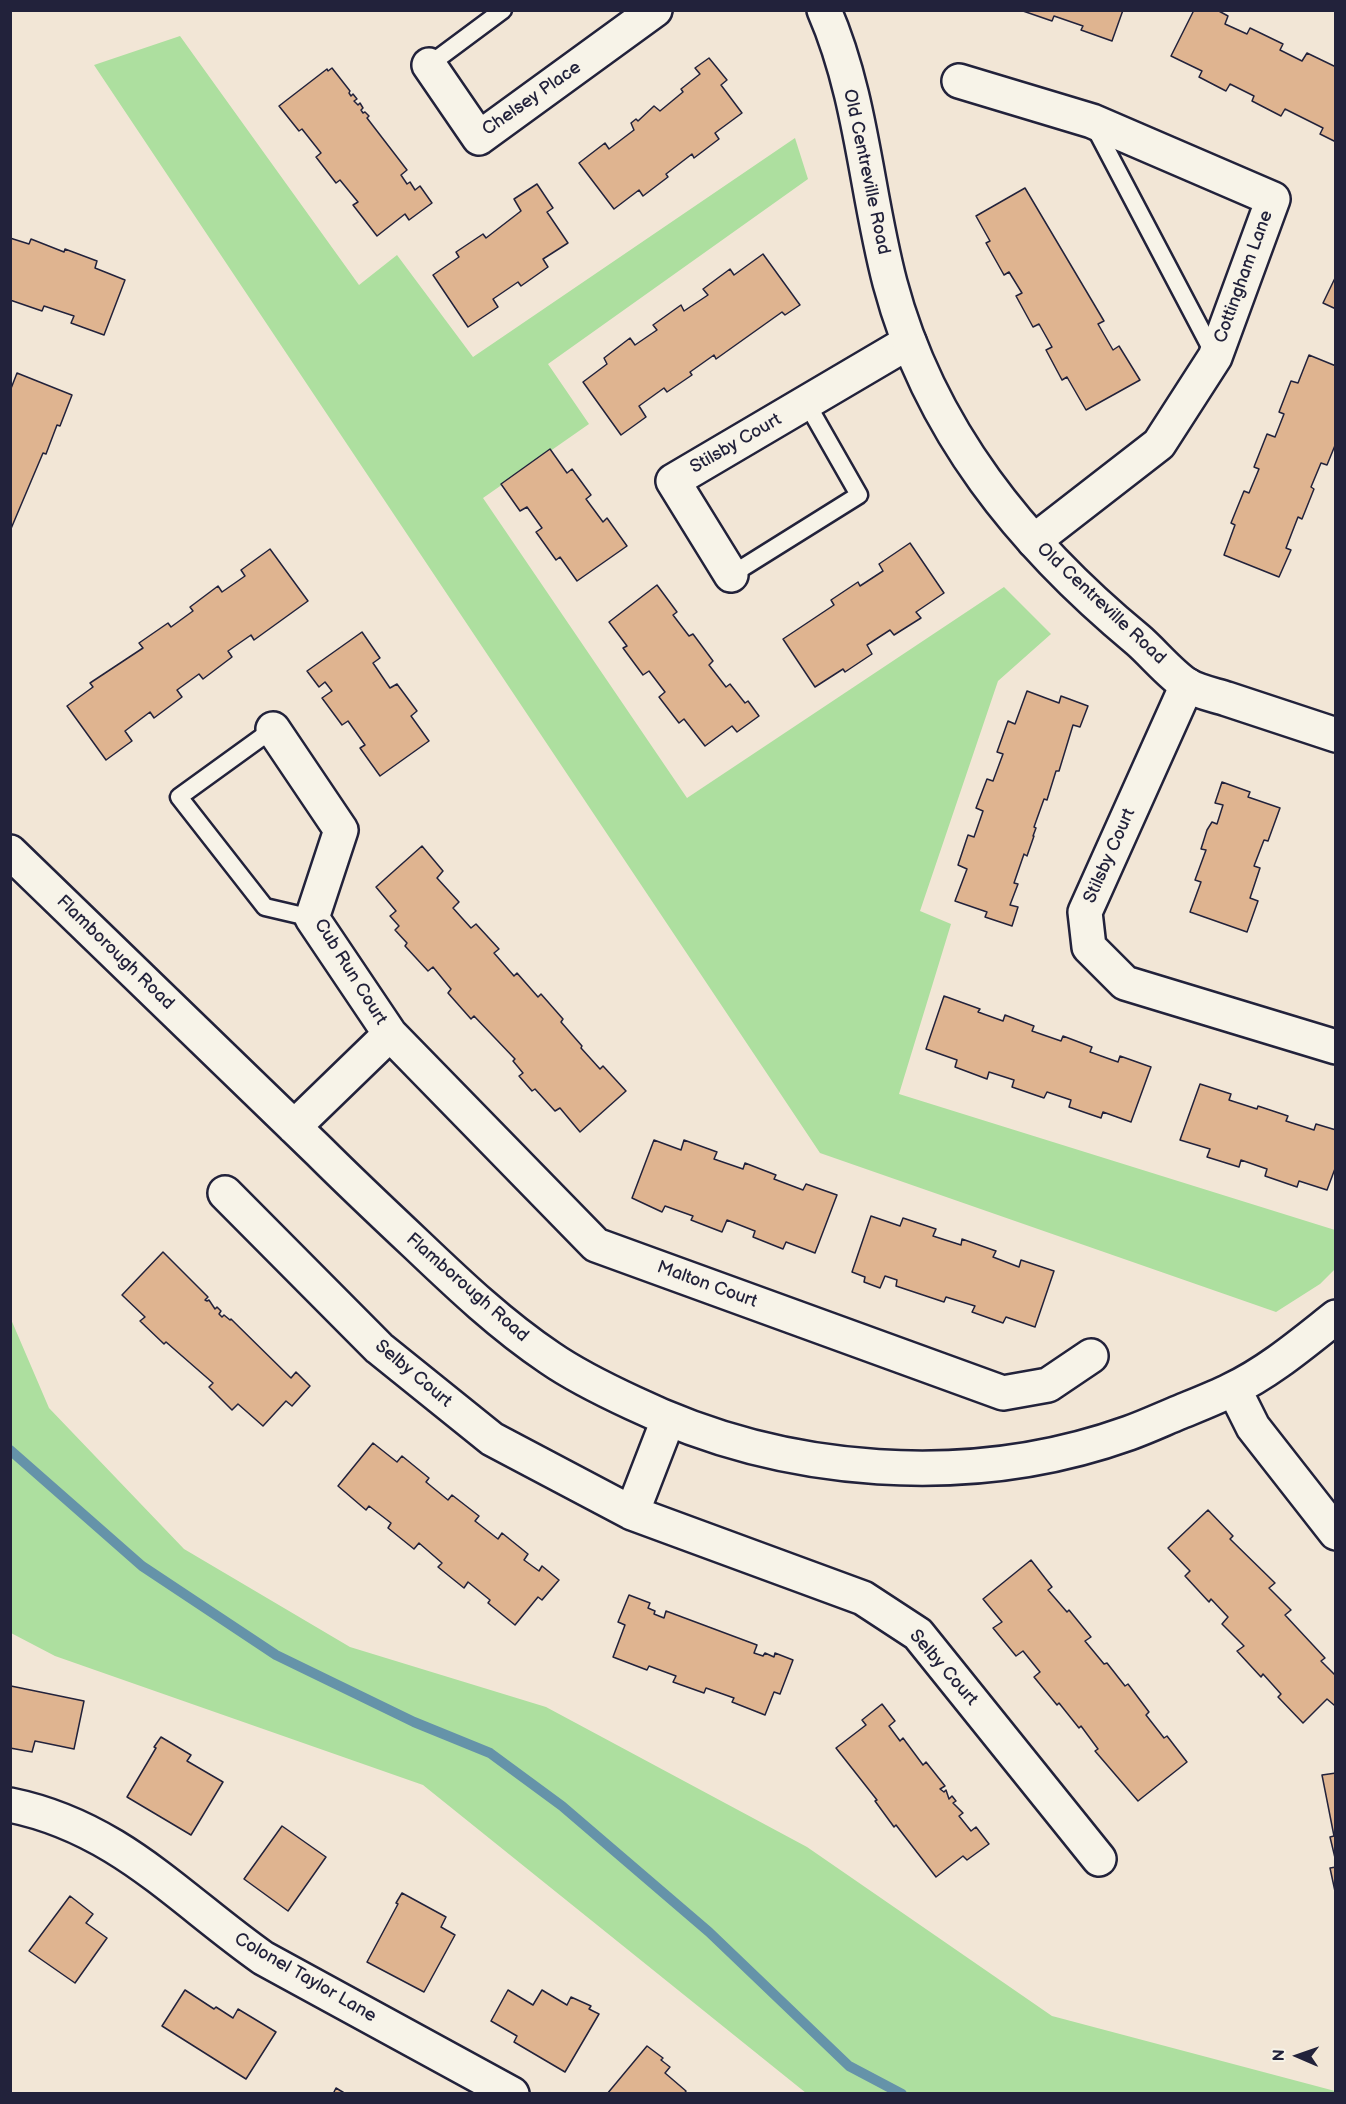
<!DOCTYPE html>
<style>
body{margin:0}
#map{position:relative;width:1346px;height:2104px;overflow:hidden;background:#f2e6d6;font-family:"Balsamiq Sans",sans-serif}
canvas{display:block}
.frame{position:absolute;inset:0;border:12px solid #22223b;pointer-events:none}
.north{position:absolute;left:1268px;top:2026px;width:60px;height:60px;-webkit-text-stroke:4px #f7f3e8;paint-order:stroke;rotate:272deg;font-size:16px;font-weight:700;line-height:24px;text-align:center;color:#22223b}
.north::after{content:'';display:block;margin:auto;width:21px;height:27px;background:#22223b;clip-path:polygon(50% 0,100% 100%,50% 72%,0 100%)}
</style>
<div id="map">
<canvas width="1346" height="2104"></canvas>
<div class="frame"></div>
<div class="north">N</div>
</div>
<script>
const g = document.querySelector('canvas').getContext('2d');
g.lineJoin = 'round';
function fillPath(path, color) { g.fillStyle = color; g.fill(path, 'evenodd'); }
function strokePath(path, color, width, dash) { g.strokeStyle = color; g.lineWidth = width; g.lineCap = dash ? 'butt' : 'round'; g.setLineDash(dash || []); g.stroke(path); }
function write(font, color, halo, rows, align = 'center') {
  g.font = font + ' "Balsamiq Sans",sans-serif'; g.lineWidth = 4.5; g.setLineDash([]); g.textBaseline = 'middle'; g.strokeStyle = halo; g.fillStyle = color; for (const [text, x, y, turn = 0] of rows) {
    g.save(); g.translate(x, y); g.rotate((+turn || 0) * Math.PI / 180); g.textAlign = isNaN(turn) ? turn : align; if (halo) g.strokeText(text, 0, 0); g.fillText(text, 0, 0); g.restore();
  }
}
fillPath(new Path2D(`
 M180,36L359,285L397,255L473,357L795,138L808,179L548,364L589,424L483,498L687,798L1004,587L1051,634L998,681L920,911L951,924L899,1094L1335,1230V1269L1320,1284L1276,1312L820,1153L94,65Z
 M10,1317L49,1408L184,1549L350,1647L546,1707L807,1847L1052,2016L1335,2091V2093H806L423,1785L55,1656L11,1633Z`), '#addf9f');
strokePath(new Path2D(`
 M10,1450L142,1566L276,1655L414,1722L490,1753L562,1806L709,1932L849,2066L902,2094`), '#6593a9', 10);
const building = new Path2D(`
 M1123,10L1112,41L1081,30L1083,26L1054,16L1052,21L1023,11Z
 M1194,10H1217L1228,16L1225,24L1247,34L1250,28L1283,44L1280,50L1302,61L1307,53L1336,67V142L1320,134L1323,128L1285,109L1281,116L1252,101L1254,96L1230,84L1226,91L1199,77L1202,71L1171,56Z
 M709,58L727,80L721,85L742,113L715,133L719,139L694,158L692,154L666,174L668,177L643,196L639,190L614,209L579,163L605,143L609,149L634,130L631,123L636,119L638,121L654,106L660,111L683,92L681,89L700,74L695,68Z
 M332,68L350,91L349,93L351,96L353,94L357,99L354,101L358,105L360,103L363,108L361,110L363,113L365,112L369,116L367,118L407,170L401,175L407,184L410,182L415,190L420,186L432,203L409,220L405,214L377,236L353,205L358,202L340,180L336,183L316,157L321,153L302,129L299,131L279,106L327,69L328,71Z
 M537,184L553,208L547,212L568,243L543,259L548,267L521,286L518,282L493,299L498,307L468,327L433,275L459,257L456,252L483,234L486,238L521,211L514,199Z
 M1025,188L1104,321L1098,324L1113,350L1119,346L1140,380L1086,410L1067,377L1062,380L1046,350L1052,347L1039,324L1033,327L1016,296L1022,293L1009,272L1004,275L986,243L990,241L976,216Z
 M10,238L29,244L31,239L64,252L65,249L97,261L95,268L125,280L104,335L71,323L74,316L44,306L42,311L10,300Z
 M763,254L800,305L785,315L782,312L716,359L714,355L690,372L692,375L667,392L664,388L639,406L646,417L621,435L583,382L607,364L604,358L630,338L635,345L657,330L653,325L681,305L684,311L708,295L703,289L730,269L734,275Z
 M1336,276V309L1323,303Z
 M1309,355L1336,366V443L1327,465L1321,463L1311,487L1314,489L1302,519L1298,517L1286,548L1291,550L1279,577L1224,555L1235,525L1231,523L1244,491L1249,493L1259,469L1254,467L1267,434L1275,437L1284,414L1279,412L1291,381L1298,383Z
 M17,373L72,395L60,426L57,425L46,454L43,453L10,531V391Z
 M550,449L567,473L572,469L591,495L586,499L603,522L607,518L627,546L577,581L560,557L556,560L536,532L542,528L527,507L520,511L501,484Z
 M910,543L944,593L916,612L921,618L894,635L890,630L867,645L872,654L845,672L843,669L815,687L783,639L834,605L831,600L858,582L860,586L883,571L879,564Z
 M270,549L308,601L254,640L251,635L228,651L232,657L203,679L199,674L177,690L182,697L154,718L150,712L125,731L132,741L106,760L67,706L93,687L90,683L143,648L139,643L168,623L171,627L193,611L190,607L218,586L222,592L245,576L241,570Z
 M657,585L677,612L673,615L689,636L693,634L713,661L709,665L726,687L730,684L745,703L748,701L759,716L737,732L732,726L705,746L684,719L679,723L659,697L665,692L649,671L643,675L623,648L627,646L609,622Z
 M362,632L380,658L373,663L390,688L397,684L417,711L411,716L429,741L380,776L360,748L365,745L348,721L342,725L322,698L332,691L325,682L319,687L307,671Z
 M1027,691L1059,703L1061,696L1088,706L1080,727L1073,725L1059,771H1056L1047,800L1044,799L1034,827L1036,828L1033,836H1034L1027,856L1024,854L1014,883L1018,884L1010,905L1018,907L1012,926L985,917L987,912L955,901L967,869L958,865L968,835L974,837L983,811L976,808L987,779L993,781L1003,754L997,752L1008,721L1015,724Z
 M1222,782L1250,792L1248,797L1280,808L1268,841L1264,840L1254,866L1260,868L1250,898L1258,901L1247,932L1190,912L1201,882L1195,880L1206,850L1201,849L1207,830L1212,822L1217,824L1223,805L1215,803Z
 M422,846L443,871L437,878L459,902L453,908L471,928L476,924L499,949L494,953L514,976L517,973L538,997L541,994L563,1019L561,1022L582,1046L581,1048L600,1069L603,1066L626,1091L580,1132L560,1108L555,1111L535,1089L532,1091L519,1076L523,1073L513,1061L515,1059L474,1016L471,1019L448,993L451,989L433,967L428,971L405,946L407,943L395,930L399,926L390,916L396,911L376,887Z
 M944,996L980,1009L978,1012L1003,1021L1005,1015L1034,1026L1032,1031L1061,1041L1063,1036L1092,1047L1090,1052L1118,1062L1120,1056L1151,1067L1131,1122L1103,1112L1101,1118L1069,1107L1071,1100L1047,1092L1044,1098L1012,1087L1014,1080L989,1072L987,1079L955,1067L957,1060L926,1049Z
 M1200,1084L1231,1094L1229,1100L1257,1109L1258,1106L1288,1116L1286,1121L1314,1130L1316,1124L1336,1130V1166L1327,1190L1299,1181L1297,1187L1265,1176L1267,1169L1241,1160L1239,1167L1207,1157L1210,1149L1180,1140Z
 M654,1140L681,1150L684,1140L717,1152L714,1159L743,1169L745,1163L776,1175L774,1179L803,1190L806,1184L837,1195L815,1253L786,1242L783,1249L753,1237L755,1231L727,1220L722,1232L691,1220L693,1216L665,1206L662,1212L632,1198Z
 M871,1216L900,1226L903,1218L936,1229L933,1236L961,1245L962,1239L996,1251L993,1257L1019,1267L1021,1260L1054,1271L1035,1327L1006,1317L1003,1323L972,1312L975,1306L946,1297L944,1302L896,1286L897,1280L885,1276L880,1288L864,1282L865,1277L852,1272Z
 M163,1252L208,1297L205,1300L207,1301L209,1300L215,1309L217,1307L221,1311L219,1314L222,1317L224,1315L230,1320L231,1319L291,1378L296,1372L310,1386L292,1406L286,1401L263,1426L238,1404L232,1410L209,1387L213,1383L166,1342L164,1344L140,1321L145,1317L122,1295Z
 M373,1443L397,1462L402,1456L429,1478L426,1482L448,1500L452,1495L479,1516L475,1521L498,1539L502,1533L528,1554L524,1560L539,1571L542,1566L559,1580L542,1600L538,1597L515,1625L488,1603L490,1600L468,1582L464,1588L438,1567L442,1563L419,1543L414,1549L388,1528L391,1523L369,1506L366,1510L338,1486Z
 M1208,1510L1233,1536L1230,1539L1275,1583L1269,1588L1291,1610L1285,1615L1325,1658L1321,1661L1336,1676V1704L1334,1705L1327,1699L1303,1723L1278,1697L1281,1694L1263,1674L1261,1677L1237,1651L1244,1646L1222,1624L1228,1617L1211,1599L1209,1602L1185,1576L1190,1571L1168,1548Z
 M1031,1560L1052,1587L1048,1590L1067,1612L1069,1610L1091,1637L1085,1641L1104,1664L1107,1663L1125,1686L1128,1684L1149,1712L1146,1715L1164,1738L1167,1736L1187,1762L1138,1801L1095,1751L1098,1749L1081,1726L1079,1728L1059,1703L1057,1705L1034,1677L1040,1672L1023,1651L1016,1656L993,1628L1002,1622L983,1599Z
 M629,1595L650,1603L648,1608L655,1611L654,1614L664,1618L666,1611L757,1645L754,1653L763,1656L765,1653L774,1657L775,1653L793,1660L780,1694L774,1692L765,1715L732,1702L734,1698L706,1688L704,1693L673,1682L676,1676L649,1666L647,1670L613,1657L625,1625L618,1622Z
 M11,1686L84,1701L74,1749L35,1741L32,1752L10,1748Z
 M882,1704L895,1721L889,1726L900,1741L903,1738L923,1765L926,1762L945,1786L940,1789L944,1792L946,1790L949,1799L952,1796L956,1801L953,1803L963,1813L959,1816L971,1831L976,1827L989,1844L967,1860L963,1856L936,1877L896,1825L894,1827L875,1801L877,1800L836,1748L866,1725L862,1720Z
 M161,1737L191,1755L187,1761L223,1782L191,1835L127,1797L156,1748L154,1747Z
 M1336,1773V1862L1330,1837L1334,1836L1322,1775Z
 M282,1826L326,1857L288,1911L244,1879Z
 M1336,1867V1896L1330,1868Z
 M402,1893L446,1917L441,1927L455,1935L424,1992L367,1962L398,1904L396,1903Z
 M70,1896L93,1914L86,1923L107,1938L75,1983L29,1951Z
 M185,1990L214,2009L216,2007L233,2018L238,2009L276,2032L246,2079L162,2026Z
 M508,1990L533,2005L542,1990L567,2005L571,1997L591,2006L589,2009L599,2014L565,2072L514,2042L517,2036L491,2021Z
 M647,2046L663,2058L661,2060L670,2067L665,2073L686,2091L684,2094H607Z
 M336,2088L346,2094H333Z`);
fillPath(building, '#dfb490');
strokePath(building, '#22223b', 1.5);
const lane = new Path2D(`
 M429,65L503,10
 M1093,124L1215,356
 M731,575L859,495L806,402
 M273,729L179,797L265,907L312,918`);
const street = new Path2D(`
 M429,65L479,138L655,10
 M959,81L1092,121L1273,199L1215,357L1159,444L1034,541
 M731,575L673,481L909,342
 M1187,685L1085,912L1089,947L1125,983L1336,1047
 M273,729L341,830L312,918L390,1034L294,1127
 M10,852C113,952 216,1052 319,1151C351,1183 384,1214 417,1245C459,1285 501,1325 550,1358C576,1376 605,1390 633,1403C784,1476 970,1490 1129,1433C1146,1427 1163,1419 1180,1412C1197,1405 1215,1398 1231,1390C1269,1372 1303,1343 1336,1317
 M390,1034L596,1245L1003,1393L1048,1385L1091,1356
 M225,1193L379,1348L492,1439L632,1513L668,1420
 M1234,1389L1253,1427L1336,1533
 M632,1513L863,1598L918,1634L1099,1859
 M10,1805C118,1827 178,1898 263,1958L512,2094`);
const secondary = new Path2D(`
 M824,10C862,97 866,192 890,283C929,430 1022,544 1138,640C1152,652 1172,676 1187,685C1198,692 1215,695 1227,699C1263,711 1299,723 1336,735`);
strokePath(lane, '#22223b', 21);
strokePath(street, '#22223b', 38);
strokePath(secondary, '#22223b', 38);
strokePath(lane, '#f7f3e8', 16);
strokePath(street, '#f7f3e8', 33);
strokePath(secondary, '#f7f3e8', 33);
write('18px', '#22223b', '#f7f3e8', [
 ["Chelsey Place",532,99,-35],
 ["Old Centreville Road",866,172,78],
 ["Cottingham Lane",1244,277,-70],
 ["Stilsby Court",736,444,-30],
 ["Old Centreville Road",1101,604,43],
 ["Stilsby Court",1110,856,-66],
 ["Flamborough Road",115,953,44],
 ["Cub Run Court",350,972,58],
 ["Malton Court",707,1285,20],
 ["Flamborough Road",467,1288,41],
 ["Selby Court",413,1374,40],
 ["Selby Court",943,1668,49],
 ["Colonel Taylor Lane",305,1978,30]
]);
</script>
